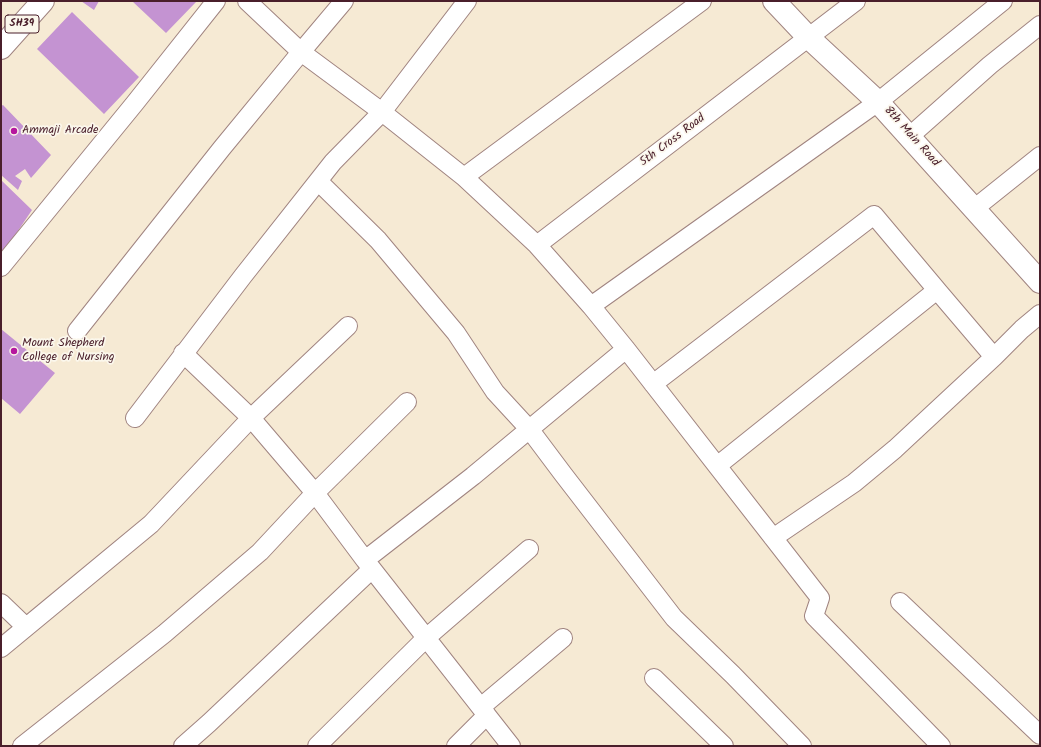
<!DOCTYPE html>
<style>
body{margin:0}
#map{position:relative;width:1041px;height:747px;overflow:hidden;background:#f6ead4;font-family:Kalam,sans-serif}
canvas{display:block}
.frame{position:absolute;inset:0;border:2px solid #4a1f2b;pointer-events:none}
</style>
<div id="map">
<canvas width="1041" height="747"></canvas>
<div class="frame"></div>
</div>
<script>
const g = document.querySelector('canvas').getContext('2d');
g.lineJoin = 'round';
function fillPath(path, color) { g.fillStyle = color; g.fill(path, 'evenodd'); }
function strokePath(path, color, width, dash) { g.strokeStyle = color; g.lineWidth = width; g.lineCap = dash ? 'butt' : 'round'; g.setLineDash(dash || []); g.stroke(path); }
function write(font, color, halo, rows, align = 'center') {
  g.font = font + ' Kalam,sans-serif'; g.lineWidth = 3.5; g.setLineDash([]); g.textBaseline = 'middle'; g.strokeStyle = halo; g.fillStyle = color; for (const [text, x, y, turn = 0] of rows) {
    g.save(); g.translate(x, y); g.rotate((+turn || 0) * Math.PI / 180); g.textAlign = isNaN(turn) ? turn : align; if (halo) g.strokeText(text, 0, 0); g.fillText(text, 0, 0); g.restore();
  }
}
fillPath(new Path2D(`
 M81,1H99L94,10Z
 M132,1H197L166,33Z
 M72,12L139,77L104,114L37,49Z
 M3,105L51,155L31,178L25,169L15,176L22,181L18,190L1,175V106Z
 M1,180L32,210L1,256Z
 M1,329L55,373L20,414L1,398Z`), '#c493d2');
const street = new Path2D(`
 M247,1L301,52L344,1
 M910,136L990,65L1040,25
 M464,177L702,1
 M318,181L378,240L456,333L495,392L530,430L563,474L674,618L733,675L802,746
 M975,208L1040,156
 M537,245L856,1
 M1,267L135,103L216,1
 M591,306L878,102L1003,1
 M77,331L222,148L301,52L382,112L464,177L537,245L591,306L626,349L820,598L814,616L941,746
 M183,353L251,418L315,493L365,560L511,746
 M653,384L874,215L937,290
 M135,418L243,276L333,162L382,112L467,1
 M717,466L937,290L994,357
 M773,538L854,483L895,449L994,357L1022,329L1040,314
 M365,560L473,476L626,349
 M900,602L1040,735
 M1,603L26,627
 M1,648L151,524L251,418L348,326
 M654,678L724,746
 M481,707L563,638
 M22,746L164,634L260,552L315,493L407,402
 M183,746L209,723L372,569
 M317,746L426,638L529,549
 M456,746L487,715`);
const secondary = new Path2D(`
 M774,1L808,37L878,102L1040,282`);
const primary = new Path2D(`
 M1,48L43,1`);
strokePath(street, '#a08480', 20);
strokePath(secondary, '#a08480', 24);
strokePath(primary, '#a08480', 24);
strokePath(street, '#fff', 18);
strokePath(secondary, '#fff', 22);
strokePath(primary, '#fff', 22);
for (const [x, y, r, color] of [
 [14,131,4,"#b5179e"],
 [14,351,4,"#b5179e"]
]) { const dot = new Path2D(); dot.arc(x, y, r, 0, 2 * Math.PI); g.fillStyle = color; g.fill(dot); strokePath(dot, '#fbf7ec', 1.5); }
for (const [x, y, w] of [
 [22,24,34]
]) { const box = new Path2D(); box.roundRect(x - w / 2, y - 9, w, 18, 3); g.fillStyle = '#fbf7ec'; g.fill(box); strokePath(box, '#4a1f2b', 1); }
write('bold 11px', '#4a1f2b', null, [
 ["SH39",22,24]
]);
write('12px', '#4a1f2b', '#fbf7ec', [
 ["Ammaji Arcade",22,131],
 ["Mount Shepherd",22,344],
 ["College of Nursing",22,358]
], 'left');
write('12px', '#4a1f2b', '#fbf7ec', [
 ["8th Main Road",911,137,48],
 ["5th Cross Road",673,141,-37]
]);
</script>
